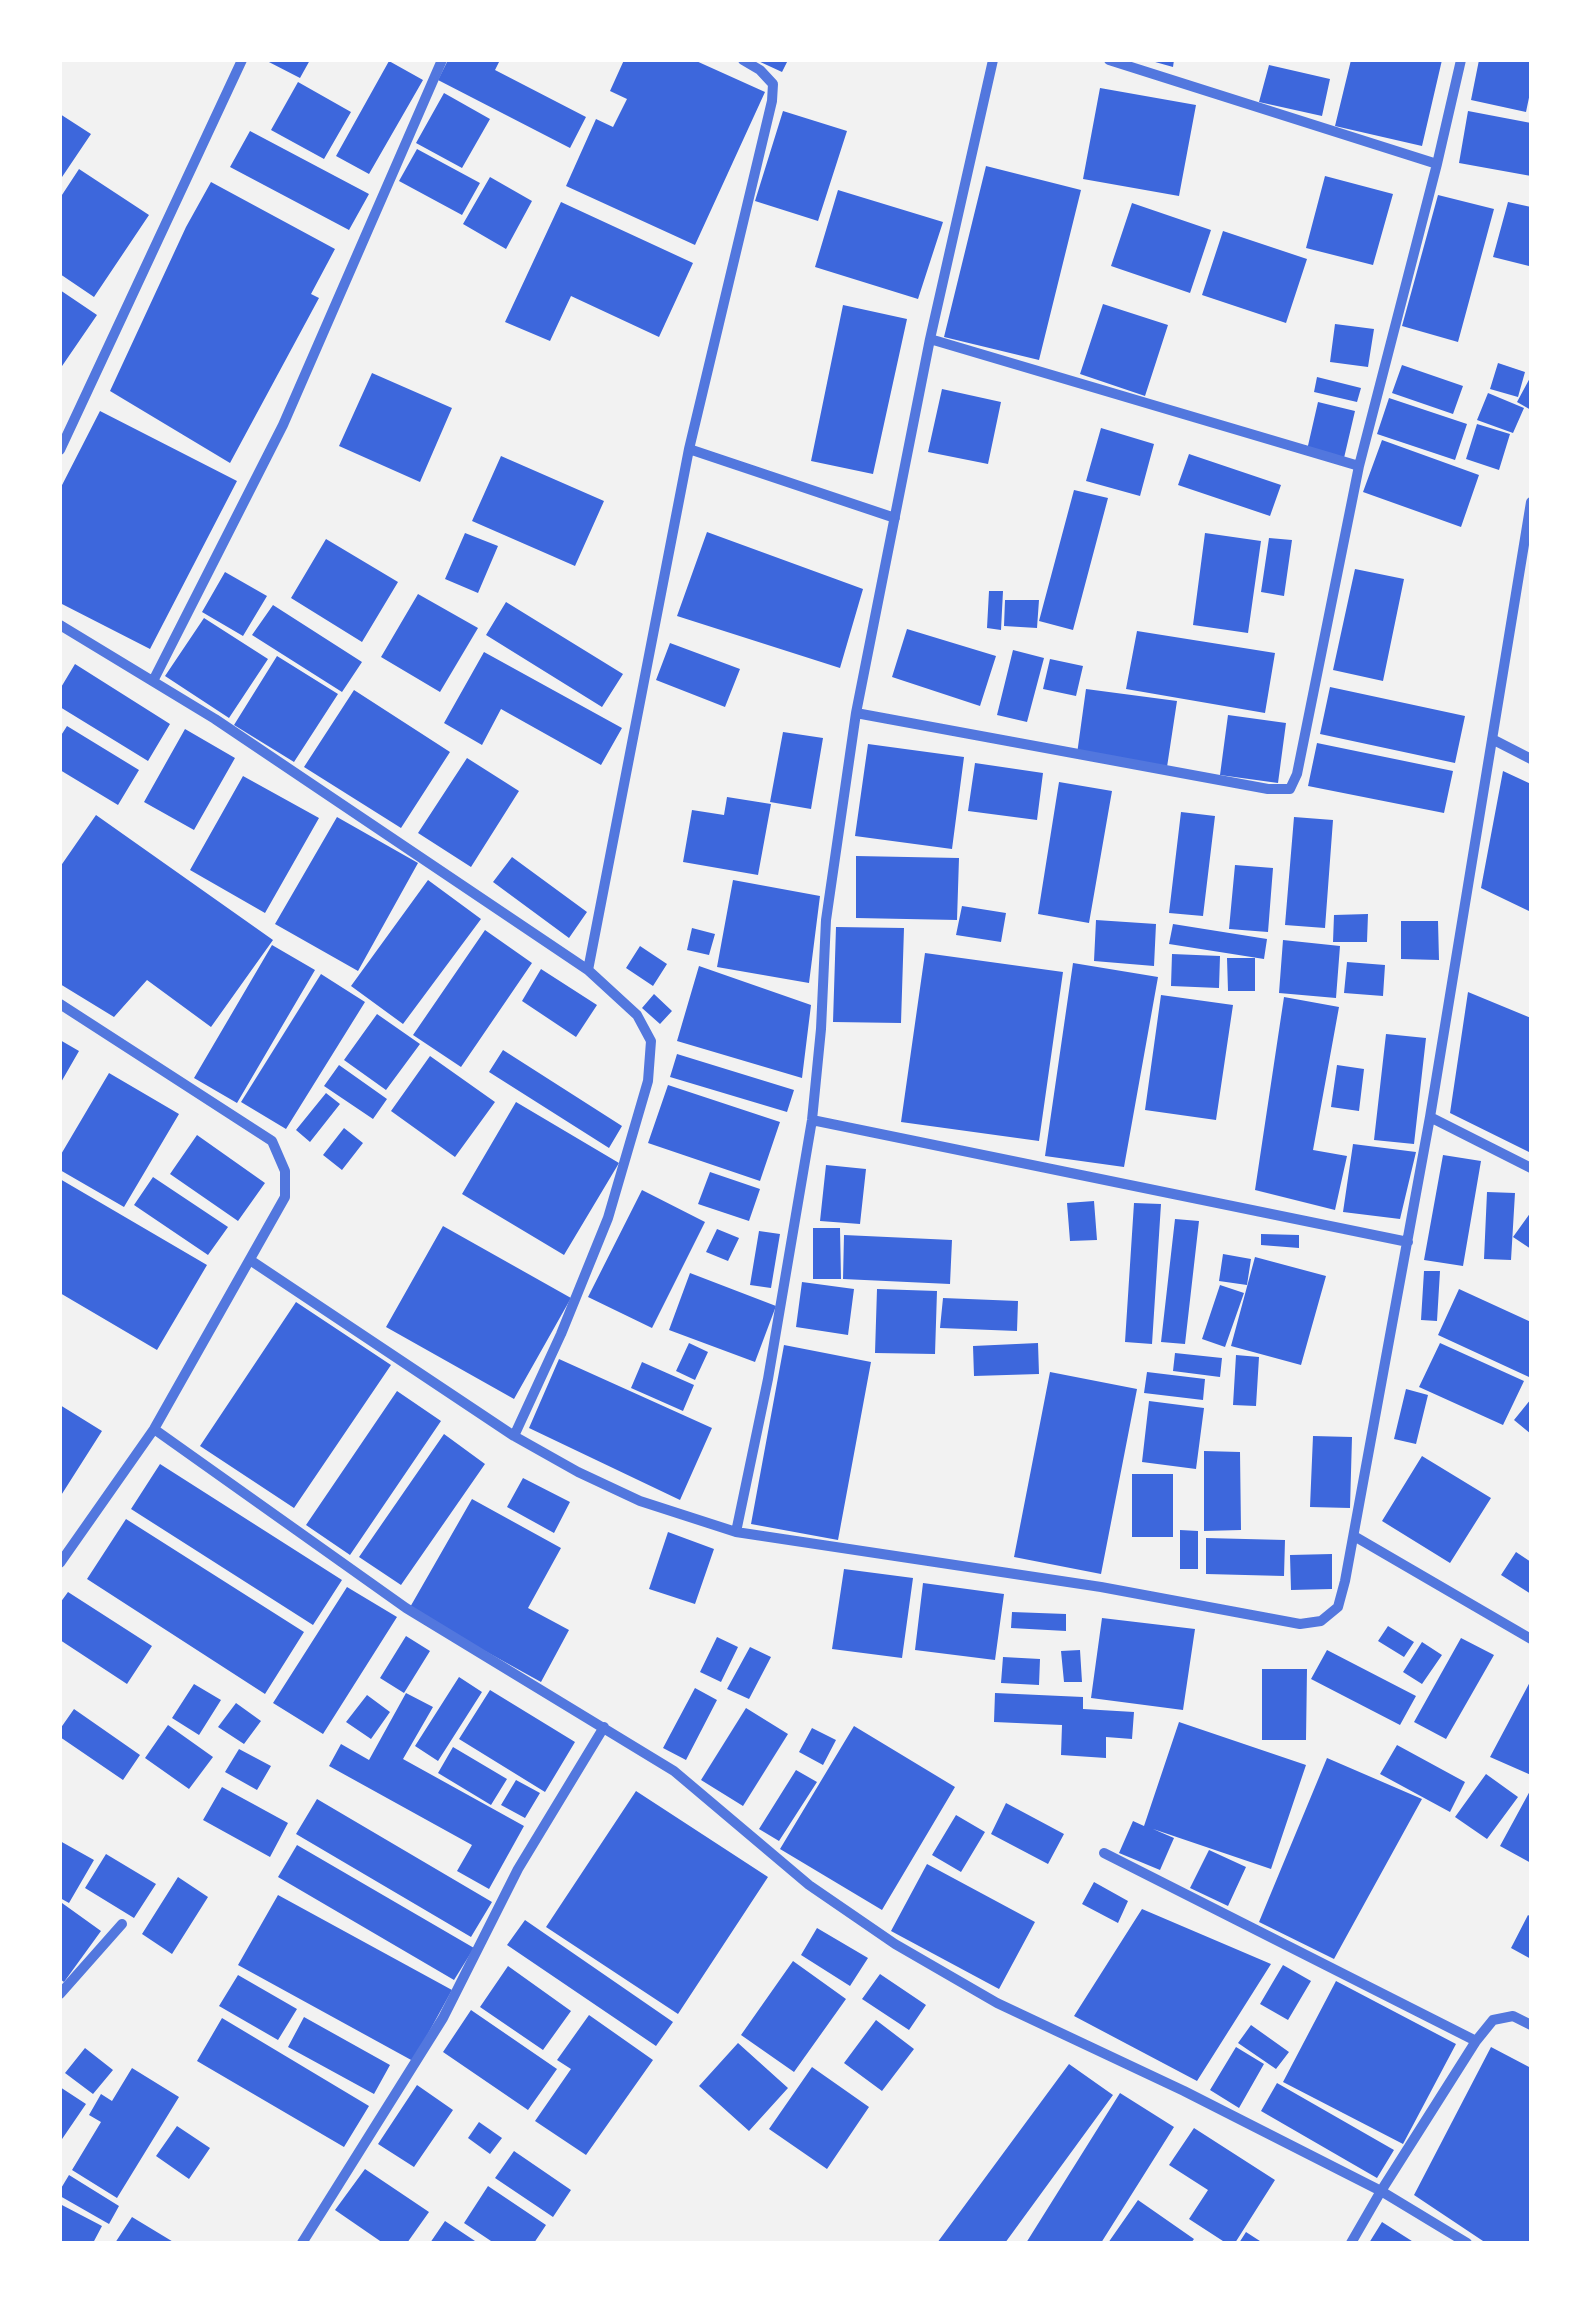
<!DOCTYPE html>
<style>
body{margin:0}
#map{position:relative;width:1591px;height:2303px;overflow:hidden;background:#f2f2f2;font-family:"Exo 2",sans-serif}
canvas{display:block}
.frame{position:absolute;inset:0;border:62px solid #fff;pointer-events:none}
</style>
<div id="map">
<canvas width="1591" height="2303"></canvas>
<div class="frame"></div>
</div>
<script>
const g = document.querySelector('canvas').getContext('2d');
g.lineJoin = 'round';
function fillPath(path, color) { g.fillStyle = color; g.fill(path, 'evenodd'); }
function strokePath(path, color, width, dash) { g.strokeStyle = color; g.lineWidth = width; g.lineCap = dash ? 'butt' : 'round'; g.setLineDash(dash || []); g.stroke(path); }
fillPath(new Path2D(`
 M265,60H310L300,78Z
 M448,60H500L495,70L586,117L570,148L438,80Z
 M624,60H694L765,92L695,245L566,186L596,119L613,127L627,99L610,91Z
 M756,60H788L782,72Z
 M1148,60H1174L1173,67Z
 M1351,60H1442L1422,146L1335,126Z
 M1479,60H1531V88L1526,112L1471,100Z
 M389,61L423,80L369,174L336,156Z
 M1269,65L1330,79L1322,116L1259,102Z
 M298,82L351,112L324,159L271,130Z
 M1100,88L1196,105L1179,196L1083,179Z
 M444,93L490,119L462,168L416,143Z
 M783,111L847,131L818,221L755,201Z
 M1468,111L1531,123V176L1459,163Z
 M60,114L91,134L60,180Z
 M250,131L369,194L349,230L230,167Z
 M417,149L480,183L462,215L399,181Z
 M986,166L1081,190L1039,360L944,337Z
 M79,169L149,215L94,297L60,274V198Z
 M1325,176L1393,194L1373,265L1306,248Z
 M490,177L532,201L506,249L463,224Z
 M211,182L335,249L311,294L319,298L230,463L110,391L186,227Z
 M838,190L943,222L918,299L815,267Z
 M1438,195L1494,209L1458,342L1402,326Z
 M561,202L693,263L659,337L571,296L550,341L505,322Z
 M1508,202L1531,207L1529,266L1493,257Z
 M1132,203L1211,230L1190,293L1111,266Z
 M1223,231L1307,259L1286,323L1202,295Z
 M60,290L97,315L60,369Z
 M1103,304L1168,325L1145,396L1080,374Z
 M843,305L907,319L873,474L811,461Z
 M1335,324L1374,329L1368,367L1330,362Z
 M1498,363L1525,372L1518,397L1490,389Z
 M1402,365L1463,386L1453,414L1392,393Z
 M372,373L452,408L420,482L339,446Z
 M1531,376V410L1517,402Z
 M1317,377L1361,388L1357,402L1314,392Z
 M942,389L1001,402L988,464L928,452Z
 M1488,393L1524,408L1513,433L1477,420Z
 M1389,398L1467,424L1455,460L1377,434Z
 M1318,402L1355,411L1344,458L1307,450Z
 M100,411L237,481L150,649L60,603V489Z
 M1477,424L1510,434L1499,470L1466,459Z
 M1101,428L1154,444L1140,496L1086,481Z
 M1382,440L1479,475L1461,527L1363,492Z
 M1189,454L1281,485L1270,516L1178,485Z
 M501,456L604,501L575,566L472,521Z
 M1074,490L1108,498L1073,630L1039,621Z
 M707,532L863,589L840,668L677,616Z
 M465,533L498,546L478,593L445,579Z
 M1205,533L1261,541L1248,633L1193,625Z
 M1269,538L1292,540L1284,596L1261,592Z
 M326,539L398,582L362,642L291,598Z
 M1355,569L1404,579L1383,681L1333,670Z
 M225,572L267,596L243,636L202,612Z
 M989,591H1003L1001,630L987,628Z
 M418,594L478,628L440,692L381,657Z
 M1005,600H1039L1037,628L1004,626Z
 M506,602L623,674L602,707L486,635Z
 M273,605L362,662L342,692L252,635Z
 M204,618L268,659L229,718L165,676Z
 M907,629L996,656L980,706L892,677Z
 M1137,631L1275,653L1265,713L1126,689Z
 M670,643L740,669L725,707L656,680Z
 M1013,650L1044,658L1027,722L997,715Z
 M484,652L622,728L601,765L501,709L482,745L444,723Z
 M277,656L338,694L294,762L234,725Z
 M1050,659L1083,666L1076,696L1043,689Z
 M75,664L170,724L148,761L60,707V689Z
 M1330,687L1465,716L1455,763L1320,734Z
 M1086,689L1177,701L1167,767L1077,754Z
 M354,690L450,752L401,828L304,767Z
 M1228,715L1286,723L1278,783L1220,775Z
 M67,726L139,770L118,805L60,770V737Z
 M185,729L235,758L194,830L144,802Z
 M783,732L823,738L811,809L770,802Z
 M1317,743L1453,771L1444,813L1308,786Z
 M868,744L964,757L952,849L855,836Z
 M467,758L519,791L471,867L418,833Z
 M975,763L1043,773L1037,820L968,811Z
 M1503,771L1531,784V912L1481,888Z
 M243,776L319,818L265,913L190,870Z
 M1059,782L1112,791L1089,923L1038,914Z
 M727,797L771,804L758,875L683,862L692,810L724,815Z
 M1181,812L1215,816L1203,916L1169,913Z
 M96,815L273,940L211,1027L147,980L114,1017L60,984V867Z
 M337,817L418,863L358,971L275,924Z
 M1294,817L1333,820L1325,928L1285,925Z
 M856,856L959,858L957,920L856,918Z
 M512,857L587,912L569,938L493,882Z
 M1235,865L1273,868L1268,932L1229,929Z
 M428,880L481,919L403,1024L351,986Z
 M733,880L820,896L809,983L717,967Z
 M962,906L1006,913L1001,942L956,935Z
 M1368,914L1367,942H1333L1334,915Z
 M1096,920L1156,924L1154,966L1094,961Z
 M1401,921H1438L1439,960L1401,959Z
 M1173,924L1267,939L1264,959L1169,944Z
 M836,927L904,928L901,1023L833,1022Z
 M692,928L715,934L709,955L687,950Z
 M485,930L532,963L461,1067L413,1035Z
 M1283,940L1340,946L1336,998L1279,993Z
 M272,945L315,970L237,1103L194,1078Z
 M640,946L667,964L653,986L626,968Z
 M925,953L1063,972L1039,1141L901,1122Z
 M1172,954L1220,956L1219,988L1171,986Z
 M1227,958H1255V991H1228Z
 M1347,962L1385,965L1383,996L1344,993Z
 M1073,963L1158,977L1124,1167L1045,1156Z
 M699,966L811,1005L802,1078L677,1041Z
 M541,969L597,1005L576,1037L522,1001Z
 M321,974L365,1002L286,1129L241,1102Z
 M1468,992L1531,1018V1153L1450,1113Z
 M654,994L672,1011L660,1024L642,1008Z
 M1161,995L1233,1005L1216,1120L1145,1110Z
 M1284,997L1339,1007L1313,1150L1347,1156L1335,1210L1255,1190Z
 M377,1014L420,1044L386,1090L344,1060Z
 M1386,1034L1426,1038L1414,1144L1374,1140Z
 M60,1040L79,1051L60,1084Z
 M503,1050L622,1126L609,1148L489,1072Z
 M677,1054L794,1090L787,1112L670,1077Z
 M430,1056L495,1102L455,1157L391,1111Z
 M339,1065L387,1099L373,1119L324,1086Z
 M1337,1065L1364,1069L1359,1111L1331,1107Z
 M109,1073L179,1114L124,1207L60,1170V1156Z
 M668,1085L780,1122L760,1181L648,1143Z
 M326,1093L340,1104L310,1142L296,1130Z
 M516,1102L619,1163L564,1255L462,1194Z
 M344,1128L363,1143L342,1170L323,1155Z
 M197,1135L265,1183L238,1221L170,1174Z
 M1353,1144L1416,1152L1400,1219L1343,1212Z
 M1443,1155L1481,1161L1463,1266L1424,1260Z
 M826,1165L866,1169L860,1224L820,1221Z
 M710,1172L760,1189L749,1221L698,1204Z
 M153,1177L228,1227L208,1255L134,1205Z
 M60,1179L207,1265L157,1350L60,1293Z
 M642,1190L705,1222L652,1328L588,1297Z
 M1487,1192L1515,1193L1511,1260L1484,1259Z
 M1094,1201L1097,1240L1070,1241L1067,1203Z
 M1134,1203L1161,1204L1152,1344L1125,1342Z
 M1531,1212V1249L1513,1237Z
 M1175,1219L1199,1221L1185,1344L1161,1342Z
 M443,1226L571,1298L514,1399L386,1327Z
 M813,1228H840L841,1279H813Z
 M717,1229L739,1238L728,1261L706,1252Z
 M759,1231L780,1234L771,1288L750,1285Z
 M1261,1234L1299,1235V1248L1261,1245Z
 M844,1235L952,1240L950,1284L843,1279Z
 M1223,1254L1251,1259L1247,1285L1219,1281Z
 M1255,1257L1326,1276L1301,1365L1231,1346Z
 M1424,1271H1440L1437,1321L1421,1320Z
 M690,1273L776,1306L755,1362L669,1330Z
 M802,1282L854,1289L848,1335L796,1327Z
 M1220,1285L1244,1293L1225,1347L1202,1339Z
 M877,1289L937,1291L935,1354L875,1353Z
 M1459,1289L1531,1322V1372L1529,1377L1438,1335Z
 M943,1298L1018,1301L1017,1331L940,1328Z
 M296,1302L391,1365L294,1508L200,1446Z
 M689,1343L708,1352L695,1380L676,1371Z
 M1038,1343L1039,1374L974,1376L973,1346Z
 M1440,1343L1524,1381L1503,1425L1419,1387Z
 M784,1345L871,1362L838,1540L751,1524Z
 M1175,1353L1222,1358L1220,1377L1173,1371Z
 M1236,1355L1259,1357L1256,1406L1233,1405Z
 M559,1359L712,1428L680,1500L529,1428Z
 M642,1362L694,1385L683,1411L631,1388Z
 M1050,1372L1137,1389L1101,1574L1014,1557Z
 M1147,1372L1205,1379L1203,1400L1144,1393Z
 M1406,1389L1428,1395L1416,1444L1394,1439Z
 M397,1391L441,1421L350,1555L306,1525Z
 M1531,1399V1434L1514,1420Z
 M1149,1401L1204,1408L1196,1469L1142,1462Z
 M60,1405L102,1431L60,1497Z
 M444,1434L485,1464L401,1585L359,1557Z
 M1313,1436L1352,1437L1350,1508L1310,1507Z
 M1204,1451L1240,1452L1241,1530L1204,1531Z
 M1422,1456L1491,1498L1450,1563L1382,1521Z
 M160,1464L342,1580L313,1625L131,1509Z
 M1132,1474H1173V1537H1132Z
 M523,1478L570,1502L554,1533L507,1507Z
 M472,1499L561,1548L528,1608L569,1630L541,1682L409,1609Z
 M126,1519L304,1632L265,1694L87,1579Z
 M1180,1530L1198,1531V1569H1180Z
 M668,1532L714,1549L695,1604L649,1589Z
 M1206,1538L1285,1540L1284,1576L1206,1574Z
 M1516,1552L1531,1562V1594L1501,1575Z
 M1332,1554V1589L1291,1590L1290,1555Z
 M844,1569L913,1578L902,1658L832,1649Z
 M923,1583L1004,1594L995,1660L915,1650Z
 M347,1587L397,1617L323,1734L273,1703Z
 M68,1592L152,1646L127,1684L60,1640V1603Z
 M1012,1612L1066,1614V1631L1011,1628Z
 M1102,1618L1195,1629L1183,1710L1091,1698Z
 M1388,1626L1414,1642L1404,1657L1378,1641Z
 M406,1636L430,1651L404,1693L380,1678Z
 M717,1637L738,1647L721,1682L700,1672Z
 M1461,1638L1494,1655L1446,1739L1414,1722Z
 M1422,1642L1442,1655L1422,1684L1403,1672Z
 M750,1647L771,1657L749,1699L727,1689Z
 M1080,1650L1082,1682H1064L1061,1651Z
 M1327,1650L1416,1696L1400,1725L1311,1679Z
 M1003,1657L1040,1659L1039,1685L1001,1683Z
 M1262,1669H1307L1306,1740H1262Z
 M459,1677L482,1692L438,1761L415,1746Z
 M1531,1680V1775L1490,1757Z
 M194,1684L221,1700L199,1735L172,1718Z
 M695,1688L717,1700L686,1760L663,1748Z
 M490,1690L575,1742L545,1792L459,1739Z
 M406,1693L433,1707L403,1759L524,1826L489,1889L457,1871L472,1845L329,1766L341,1744L369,1760Z
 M995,1693L1083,1697V1709L1134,1712L1132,1739L1106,1737V1758L1061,1755L1062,1725L994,1722Z
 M367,1695L390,1712L371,1739L346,1722Z
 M236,1703L261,1721L244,1744L218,1727Z
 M746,1708L788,1734L743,1806L701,1780Z
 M74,1709L140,1755L123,1780L60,1737V1729Z
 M1179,1722L1306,1765L1271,1869L1153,1829L1174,1838L1160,1870L1119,1853L1133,1821L1144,1826Z
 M168,1725L213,1757L189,1789L145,1758Z
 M854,1726L955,1787L882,1910L780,1849Z
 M812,1728L836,1740L823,1765L799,1752Z
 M1397,1745L1465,1782L1450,1812L1380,1774Z
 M453,1747L507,1779L491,1805L438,1773Z
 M239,1749L271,1766L257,1790L225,1772Z
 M1327,1758L1422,1799L1334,1959L1259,1922Z
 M796,1770L817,1782L779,1841L759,1829Z
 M1486,1774L1518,1797L1487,1839L1455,1817Z
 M516,1780L540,1793L525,1818L501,1805Z
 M222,1787L288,1823L270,1857L203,1820Z
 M1531,1789V1863L1500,1846Z
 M636,1791L768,1877L678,2014L546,1927Z
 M317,1799L492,1902L471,1937L296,1834Z
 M1006,1803L1064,1834L1048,1864L991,1834Z
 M956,1815L985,1832L961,1872L932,1855Z
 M60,1841L94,1860L69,1903L60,1898Z
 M297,1845L474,1948L454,1980L278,1877Z
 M1209,1850L1246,1867L1228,1906L1190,1888Z
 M106,1854L156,1884L134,1918L85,1888Z
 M927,1864L1035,1922L999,1989L891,1931Z
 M178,1877L208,1897L172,1954L142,1934Z
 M1094,1882L1128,1901L1118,1923L1082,1904Z
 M278,1895L452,1990L413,2061L238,1965Z
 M62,1903L101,1931L64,1982L60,1979V1906Z
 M1142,1909L1271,1964L1197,2081L1074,2016Z
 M1528,1915L1531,1917V1959L1511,1948Z
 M525,1920L673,2022L656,2046L507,1945Z
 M817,1928L868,1958L850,1986L801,1955Z
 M793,1961L846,1999L794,2072L741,2035Z
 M1283,1965L1311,1981L1288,2020L1260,2004Z
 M508,1966L571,2011L543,2050L480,2007Z
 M880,1974L926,2005L909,2030L862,1999Z
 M238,1975L297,2009L278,2040L219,2006Z
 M1336,1981L1456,2044L1403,2144L1283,2082Z
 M471,2010L557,2069L528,2110L443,2052Z
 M589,2015L653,2060L586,2155L535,2121L571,2069L557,2060Z
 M304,2017L390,2065L374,2094L288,2047Z
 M222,2018L369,2106L344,2147L197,2061Z
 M876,2020L914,2049L882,2091L844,2063Z
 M1251,2025L1289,2052L1276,2069L1238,2043Z
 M738,2043L788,2088L749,2131L699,2086Z
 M1236,2047L1264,2064L1239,2108L1210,2090Z
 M1491,2047L1531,2068V2243H1486L1414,2195Z
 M85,2048L113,2070L93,2094L65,2073Z
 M1069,2064L1113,2095L1005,2243H937Z
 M812,2067L869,2107L827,2169L769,2129Z
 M132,2068L179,2097L117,2198L72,2170L101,2122L89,2115L101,2094L112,2101Z
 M1277,2083L1394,2150L1377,2178L1261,2111Z
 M417,2085L453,2110L414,2167L378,2144Z
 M60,2087L86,2104L60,2142Z
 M1120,2093L1174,2127L1101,2243H1026Z
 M479,2122L502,2138L490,2154L468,2138Z
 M177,2126L210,2148L189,2179L156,2156Z
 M1194,2128L1275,2180L1235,2243H1226L1189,2219L1208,2190L1169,2165Z
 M514,2151L571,2190L553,2217L495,2178Z
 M365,2169L429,2212L407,2243H383L335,2210Z
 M69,2175L119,2206L109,2224L60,2196V2190Z
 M488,2186L546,2225L534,2243H494L464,2223Z
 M1138,2200L1194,2239L1191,2243H1108Z
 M60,2204L102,2226L93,2243H60Z
 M132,2217L175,2243H115Z
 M445,2221L478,2243H430Z
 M1382,2222L1415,2243H1369Z
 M1246,2232L1263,2243H1239Z`), '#3d67dc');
strokePath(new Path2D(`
 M1109,60L1437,164
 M930,339L1359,466
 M689,449L895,518
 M60,450L242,60
 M60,625L215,719L588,970L637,1015L651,1041L648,1081L608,1218L561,1334L514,1436
 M153,681L283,425L442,60
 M856,713L1268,789H1290L1297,774L1359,466L1437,164L1461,60
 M1492,739L1531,759
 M588,970L689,449L772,101L773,84L760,70L743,60
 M60,1004L272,1141L285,1171V1197L154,1429L60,1563
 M1430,1117L1531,1168
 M812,1120L1408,1242
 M250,1260L514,1436L578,1472L640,1501L736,1532L1101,1587L1300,1624L1321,1621L1338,1607L1345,1581L1430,1117L1531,502
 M154,1429L406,1608L674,1771L809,1885L895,1944L997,2003L1184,2091L1381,2191L1467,2243
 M736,1532L768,1379L812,1120L821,1029L826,920L856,713L930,339L993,60
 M1354,1536L1531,1639
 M1104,1853L1476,2041
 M60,1994L122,1924
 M302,2243L443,2018L518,1869L604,1727
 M1351,2243L1381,2191L1476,2041L1493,2020L1513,2016L1531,2025`), '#5277de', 10);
</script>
